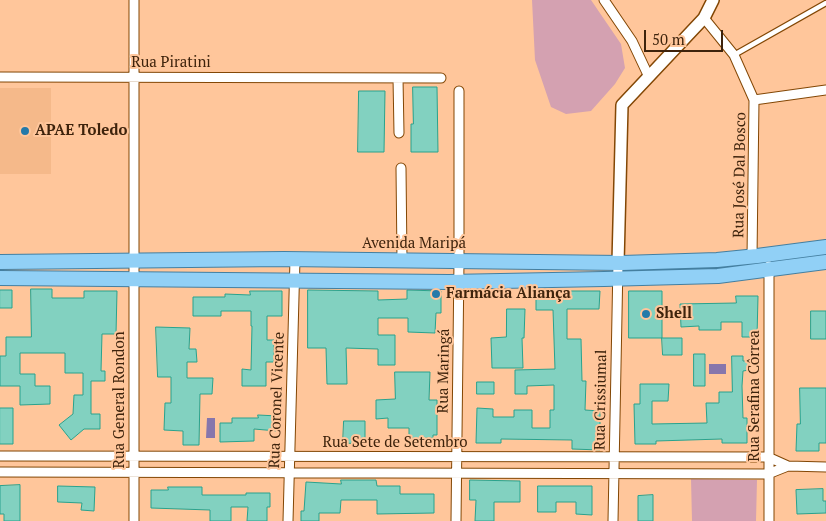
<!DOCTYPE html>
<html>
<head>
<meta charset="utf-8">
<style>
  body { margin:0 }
  #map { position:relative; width:826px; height:521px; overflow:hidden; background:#ffc69b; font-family:"PT Serif",serif }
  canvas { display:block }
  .scale { position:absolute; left:644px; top:30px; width:79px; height:22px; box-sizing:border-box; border:2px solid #3e230c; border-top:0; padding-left:6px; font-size:15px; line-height:18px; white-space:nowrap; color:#3e230c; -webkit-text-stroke:4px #ffc69b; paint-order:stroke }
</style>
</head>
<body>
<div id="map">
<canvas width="826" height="521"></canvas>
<div class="scale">50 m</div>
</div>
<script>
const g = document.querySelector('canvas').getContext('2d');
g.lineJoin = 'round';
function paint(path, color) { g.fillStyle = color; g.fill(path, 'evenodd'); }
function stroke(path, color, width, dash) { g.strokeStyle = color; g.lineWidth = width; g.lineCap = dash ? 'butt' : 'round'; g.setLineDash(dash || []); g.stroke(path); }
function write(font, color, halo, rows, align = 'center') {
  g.font = font + ' "PT Serif",serif'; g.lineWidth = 4; g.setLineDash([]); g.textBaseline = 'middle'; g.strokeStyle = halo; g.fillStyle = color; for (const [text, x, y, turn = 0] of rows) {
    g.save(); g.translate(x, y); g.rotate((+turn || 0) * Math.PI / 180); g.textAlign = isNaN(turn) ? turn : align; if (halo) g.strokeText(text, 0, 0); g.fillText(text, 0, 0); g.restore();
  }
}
paint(new Path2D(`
  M0,88H51V174H0Z`), '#f5b98a');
paint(new Path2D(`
  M532,0H591L621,44L625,68L615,84L591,111L566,114L551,107L535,60Z
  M691,479L757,480L756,521H692Z`), '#d4a1b1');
paint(new Path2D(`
  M709,364H726V374H709Z
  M207,418H215V438H206Z`), '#8776ac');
const building = new Path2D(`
  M413,87H437L438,152H411V124H413Z
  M359,91H385L384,152H358Z
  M31,289H52V298H84V291H117L116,334H102L101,371H105V381H91V414H100V429H84L71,440L59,425L73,414L74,395H83V373H65V353H20V374H35V386H50V404L20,405V386H0V356H6V337H31Z
  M0,290H12V308H0Z
  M308,290L378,291V300L407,299V290L441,291V313H436L435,333L408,332V318H378V335H395V365H378V349L346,348L347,384H327L326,348H308Z
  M250,291H282V316H267V340H274V362H266V386H242V369L251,370L252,326H251V311H221V316H193V297H225V294L250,295Z
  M568,291H600L599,309H567V339H581L582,381H586L585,410L600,411V450L572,449V440L501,439V443H476L477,408L493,409V417H514V410H532V428H550V410H554V385L527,386V394H515V370L555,369L553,310H536V292H549V296H568Z
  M629,291H662V338H629Z
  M736,296H758L757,337H742V322H721V330H699V326L681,327L680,304L736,303Z
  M507,309H525L524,338H522L523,368H492L491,338L506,337Z
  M811,311H826V339H811Z
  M156,327L190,328L189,349H196L197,362H187V378H213L212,394H200L199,445H183V431L164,430L165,403H171V377H158Z
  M662,338H682V355H663Z
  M694,354H705V386H694Z
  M732,356H743V361H749V370L743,371L742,386L743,418H747V443H722V439L656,441V444H635L634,404H640V384H669L668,401H652V424L707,423L706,403H719V392H732Z
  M395,372H430L429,400H437V435H433V438H425V441H409V428H388V418L376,419V400L395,399Z
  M477,382H494V394H477Z
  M800,388H826V443H819V451H796L797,424H800Z
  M0,408H13V444H0Z
  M258,415L278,416L277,431L254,429V441L220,442V423H232V418H258Z
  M344,421H365V444L343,443Z
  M341,480H376L377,486H400V494H434V513L377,514V500H341L340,513H319V521H301V511H304L306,482L341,484Z
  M470,480L520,481V502H494V521H475L476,500H470Z
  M20,485V521H4V514H0V486Z
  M58,486L95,487L94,511L81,510L82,503L58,502Z
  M538,486H592V515L576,514V502H556V512H538Z
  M168,487H202V495H246V493H270V507H267V521H247L248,507H231V521H210V510L151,508V490H168Z
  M823,489V501H826V513L797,514L796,490Z
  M653,495V521H638V496Z`);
paint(building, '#82d1c0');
stroke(building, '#29a28d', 1);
const service = new Path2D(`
  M734,55L826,3`);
const minor = new Path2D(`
  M604,0L632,41L649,77
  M704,18L734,55L754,100L752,257
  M0,77L441,78
  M398,78L399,133
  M754,100L826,90
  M401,168L402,260
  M0,456L768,457L788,466L826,467
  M0,472L768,474L788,466
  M134,521V0
  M288,521L295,259
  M456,521L459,261V91
  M613,521L618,263
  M769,521V266`);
const tertiary = new Path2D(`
  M618,263L622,105L704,18L713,0`);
const primary = new Path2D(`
  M0,262L284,259L622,263L717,260L757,256L826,247
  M0,278L449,282L604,279L718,276L826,262`);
stroke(service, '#834705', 7);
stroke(minor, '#834705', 11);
stroke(tertiary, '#834705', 14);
stroke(primary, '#447fa0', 16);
stroke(service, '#fff', 4.5);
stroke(minor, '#fff', 9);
stroke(tertiary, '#fff', 11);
stroke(primary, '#91d0f6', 14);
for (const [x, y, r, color] of [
  [25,131,5,"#2479a9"],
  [436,294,5,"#2479a9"],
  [646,314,5,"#2479a9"]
]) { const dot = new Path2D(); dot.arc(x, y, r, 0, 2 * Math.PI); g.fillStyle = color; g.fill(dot); stroke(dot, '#ffc69b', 2); }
write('15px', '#3e230c', '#ffc69b', [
  ["Rua Piratini",171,63],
  ["Rua José Dal Bosco",740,175,-89],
  ["Avenida Maripá",414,244],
  ["Rua Maringá",444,371,-89],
  ["Rua Serafina Côrrea",755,396,-90],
  ["Rua General Rondon",120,400,-90],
  ["Rua Coronel Vicente",277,400,-88],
  ["Rua Crissiumal",601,400,-89],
  ["Rua Sete de Setembro",395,443]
]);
write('bold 15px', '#3e230c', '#ffc69b', [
  ["APAE Toledo",35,131],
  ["Farmácia Aliança",446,294],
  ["Shell",656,314]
], 'left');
</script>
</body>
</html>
